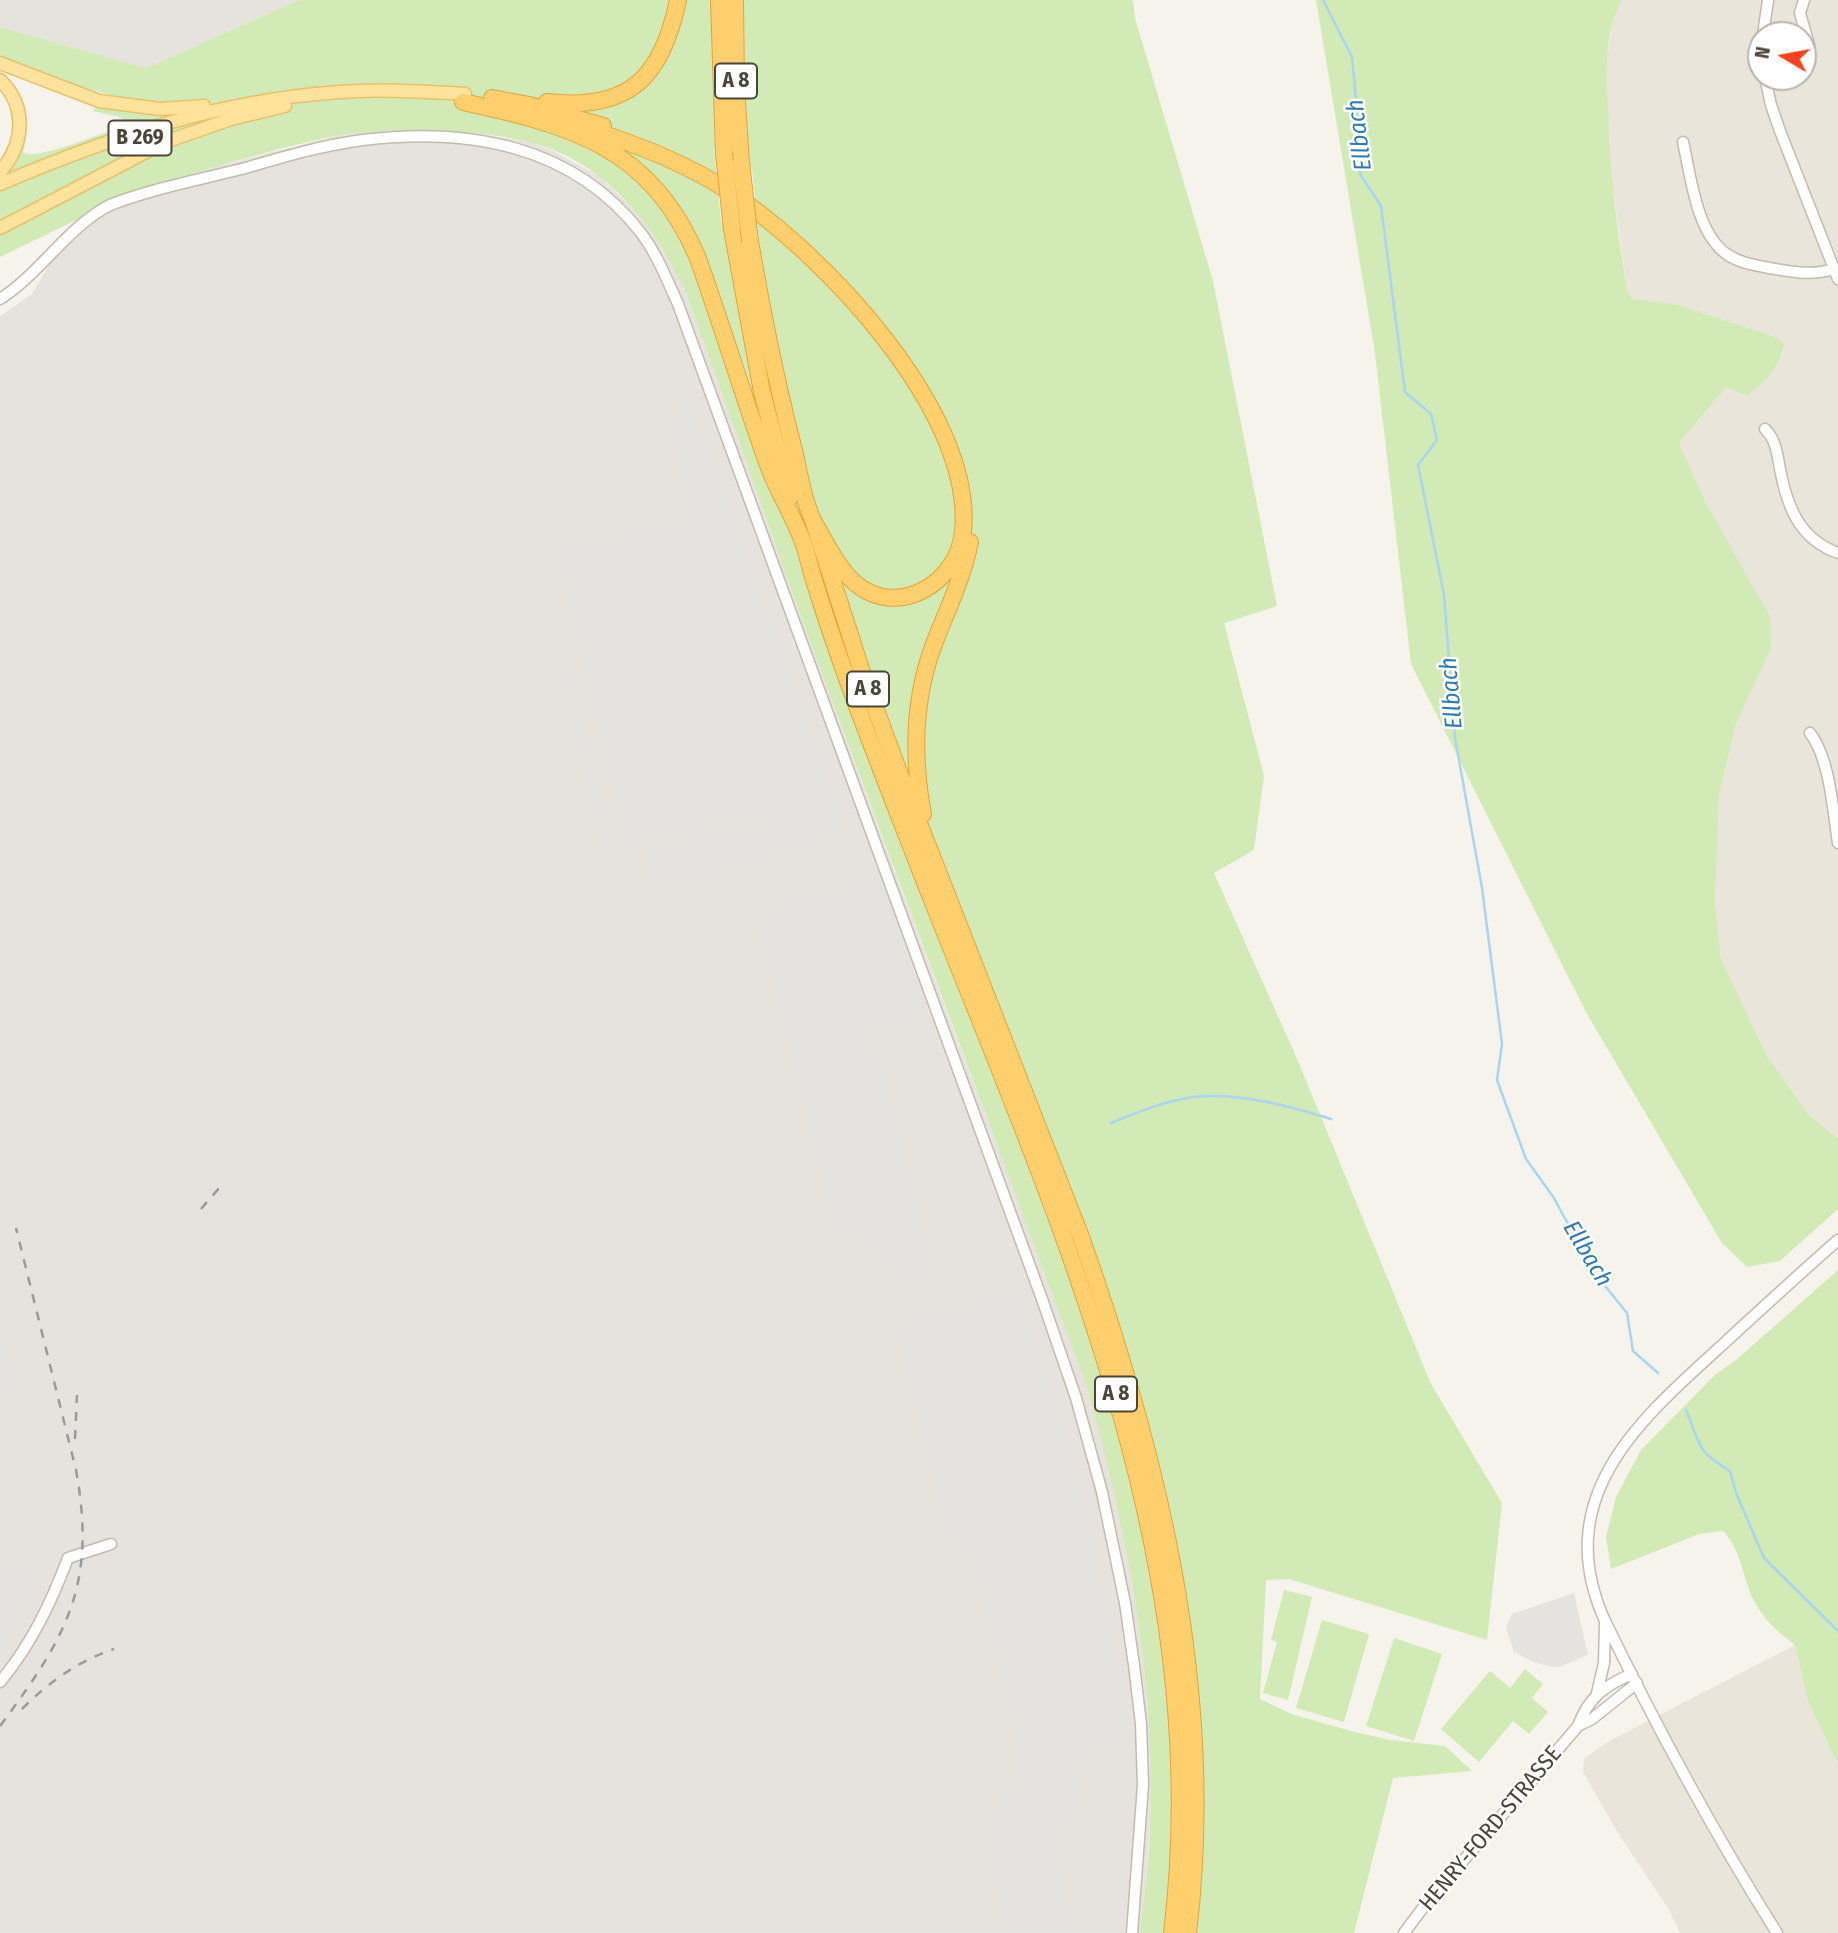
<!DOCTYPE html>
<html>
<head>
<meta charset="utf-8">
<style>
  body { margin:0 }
  #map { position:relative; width:1838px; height:1933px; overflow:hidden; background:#f6f3ec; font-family:"Fira Sans Condensed",sans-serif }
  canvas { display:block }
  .north { position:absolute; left:1747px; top:21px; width:70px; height:70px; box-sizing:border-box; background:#fff; border:2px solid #b7b4b0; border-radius:50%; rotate:280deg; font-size:19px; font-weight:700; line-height:28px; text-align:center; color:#4b4439 }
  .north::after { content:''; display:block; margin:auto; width:24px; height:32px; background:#fc3f1d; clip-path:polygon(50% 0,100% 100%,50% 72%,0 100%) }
</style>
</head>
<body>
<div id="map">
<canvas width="1838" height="1933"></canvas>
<div class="north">N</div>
</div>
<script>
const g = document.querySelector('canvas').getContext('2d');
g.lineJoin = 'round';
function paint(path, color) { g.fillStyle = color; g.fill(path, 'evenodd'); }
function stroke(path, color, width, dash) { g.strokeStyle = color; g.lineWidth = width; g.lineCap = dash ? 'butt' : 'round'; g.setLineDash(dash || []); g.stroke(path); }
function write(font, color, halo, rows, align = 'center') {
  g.font = font + ' "Fira Sans Condensed",sans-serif'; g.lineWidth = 5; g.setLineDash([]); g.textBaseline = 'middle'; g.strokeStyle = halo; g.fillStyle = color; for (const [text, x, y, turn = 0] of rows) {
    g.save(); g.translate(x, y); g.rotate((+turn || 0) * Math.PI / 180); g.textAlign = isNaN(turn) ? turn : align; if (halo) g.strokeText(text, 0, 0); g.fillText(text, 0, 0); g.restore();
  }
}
paint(new Path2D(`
  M1622,0H1838V1139L1808,1114L1767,1056L1721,959L1715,903L1719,795L1736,724L1771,649L1679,443L1726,387L1747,396L1778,362L1783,354L1784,345L1675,304L1633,299L1628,293L1609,161L1607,60L1613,16ZM1761,35H1803V77H1761Z
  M1795,1645L1808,1702L1838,1765V1933H1680L1669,1910L1618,1833L1583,1772L1584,1758L1613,1739Z`), '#eae5da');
paint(new Path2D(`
  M0,0H299L146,68L0,27Z
  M415,130L458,132L528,141L551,150L599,176L641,216L675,268L688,298L804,625L960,1047L1049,1281L1086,1384L1110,1470L1130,1561L1142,1644L1151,1732V1803L1145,1902L1140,1933H0V316L32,294L70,230L114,199L134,190L222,165L336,136L371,131Z`), '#e6e2dd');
paint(new Path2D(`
  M299,0H1133L1135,18L1213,281L1277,606L1224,623L1264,776L1254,850L1214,873L1298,1061L1431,1384L1502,1503L1487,1640L1289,1579L1266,1580L1260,1699L1294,1715L1355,1732L1391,1740L1445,1746L1472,1771L1393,1778L1354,1933H1140C1169,1744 1137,1565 1086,1384L804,625L688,298C658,227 604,159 525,141C498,135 469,132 441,131C405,130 370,130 335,136C267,150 201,172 134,190C115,198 92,217 74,221L0,257V160L10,141L12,126L10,112L25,107C28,123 27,138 23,153C44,159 99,133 123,127L127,123L120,117L92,111L111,95L79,87L0,58V27L146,68ZM714,149L752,168L760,248L721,221Z
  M1316,0H1622C1604,31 1607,70 1608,105C1609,169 1617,230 1628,293L1633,299L1675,304L1769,335L1780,340L1784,345C1782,364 1762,385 1747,396L1726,387L1679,443L1706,503L1770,617L1771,649L1736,724L1719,795L1715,903L1721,959L1767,1056L1808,1114L1838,1139V1209L1780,1261L1747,1267L1722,1243L1587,1014L1411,664L1375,353Z
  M1838,1270V1765L1808,1702L1795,1645C1778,1632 1765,1621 1754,1601C1743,1579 1741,1549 1723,1531L1699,1534L1611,1569L1606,1537L1616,1497L1641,1450L1716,1374L1736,1360Z
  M1284,1590L1312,1597L1288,1700L1263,1693L1277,1642L1271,1640Z
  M1322,1620L1369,1634L1344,1722L1296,1708Z
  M1394,1638L1442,1654L1414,1741L1366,1726Z
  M1525,1669L1543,1684L1532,1698L1548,1712L1529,1734L1513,1721L1479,1762L1441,1729L1490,1671L1510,1688Z`), '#d2eab5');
paint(new Path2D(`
  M686,393L838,807L837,827L839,837L766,856L755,812L629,844L555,551L691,517L669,426Z
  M567,668L612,848L606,854L561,673Z
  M753,821L763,862L654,889L644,848Z
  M877,880L926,1014L844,1037L880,1059L933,1271L908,1277L834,1230L762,937L764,924L774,906Z
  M1004,1294L1014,1295L1020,1301L1054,1402L1088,1520L1113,1651L1123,1730L1121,1747L1062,1762L1064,1770L1075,1767L1083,1796L1055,1829L1052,1840L1073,1933H1007L989,1860L988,1834L996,1804L1019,1772L1020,1758L967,1546L951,1550L894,1322Z
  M0,1321L16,1387L0,1391Z
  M39,1565L29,1595L16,1600L13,1620L0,1659V1575Z
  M1574,1593L1588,1655L1559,1667H1552L1533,1662L1514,1652L1506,1628L1512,1614Z`), '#e5e3e0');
stroke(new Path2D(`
  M1323,0L1352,57L1359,132L1360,174L1381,206L1405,392L1431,414L1437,440L1418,465L1444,595L1455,738L1482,888L1502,1044L1497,1080L1526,1159L1554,1198L1593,1271L1627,1313L1633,1351L1658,1373
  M1111,1123C1138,1112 1165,1101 1193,1097C1236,1092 1291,1106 1331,1119
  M1686,1410C1701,1445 1695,1450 1730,1471L1736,1493L1764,1558L1838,1631`), '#a9d4f2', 2.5);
const minor = new Path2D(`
  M1804,0L1800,13L1809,45
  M1763,35L1768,0
  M1765,77L1771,105L1780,131L1838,279
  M1683,142C1691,176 1696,234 1728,255C1740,263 1755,265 1769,268C1792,272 1811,276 1834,269
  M0,299C41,273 67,227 110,205C154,188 203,179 249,167C286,156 324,145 363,140C468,127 573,145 641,233C657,254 667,280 678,304L1042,1299L1076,1398L1102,1492L1125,1603L1134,1665L1141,1724L1143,1785L1132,1933
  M1765,429C1776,440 1777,453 1780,469C1787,506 1799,539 1838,553
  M1810,733C1830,759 1833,811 1838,843
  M0,1682C31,1645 51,1603 68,1558L111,1544
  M1597,1693L1604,1663L1605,1624
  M1578,1726L1592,1719L1637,1683
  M1404,1933L1422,1909L1578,1726C1588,1698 1605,1685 1632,1674
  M1777,1933C1714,1833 1657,1728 1605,1621C1550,1499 1636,1423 1720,1347C1759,1311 1798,1275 1838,1240`);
const major = new Path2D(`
  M0,63L99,101L160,109L204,106
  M0,80C28,107 24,145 0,172
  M0,184C115,135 232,96 358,91C394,89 430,92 465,94
  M0,228L165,142L231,119L285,106`);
const highway = new Path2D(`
  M719,0L724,154
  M735,0L736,88L741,162
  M492,98L529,105L603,126
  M463,102C572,126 649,146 697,256C722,325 743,396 768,465C778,493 795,518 804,545C808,557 810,568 814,580C843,675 881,769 917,862C1051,1205 1218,1553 1172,1933
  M547,102C629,111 662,78 678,0
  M588,129C636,144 686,163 728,191C821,251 975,412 963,531C959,582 898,620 855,583C838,568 826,543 815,524C804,504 799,472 794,450C776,381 762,311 750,241
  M732,229L762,392L790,497
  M813,520L861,669L899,772L1081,1237C1160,1460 1217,1695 1188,1933
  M923,814C912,756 913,700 934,644C947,610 963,578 970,542`);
stroke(minor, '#c2bbae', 13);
stroke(major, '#e6c16a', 15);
stroke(highway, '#e0a43c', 18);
stroke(minor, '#fff', 10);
stroke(major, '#ffe39c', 12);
stroke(highway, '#ffcf6e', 16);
stroke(new Path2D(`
  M201,1209L220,1187
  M75,1439L77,1395
  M22,1709C49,1682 78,1661 114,1649
  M0,1726C67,1636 97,1585 76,1470L16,1228`), '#9a9a9a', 2.5, [9, 9]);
const highwayBridge = new Path2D(`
  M724,154L732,229
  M741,162L750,241`);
stroke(highwayBridge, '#e0a43c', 18, []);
stroke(highwayBridge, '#ffcf6e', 16);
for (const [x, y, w] of [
  [736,81,42],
  [140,138,63],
  [868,689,42],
  [1116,1394,42]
]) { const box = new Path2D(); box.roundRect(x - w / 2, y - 17.5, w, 35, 5); g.fillStyle = '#fff'; g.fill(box); stroke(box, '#4b4439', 2); }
write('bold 21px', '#4b4439', null, [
  ["A 8",736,81],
  ["B 269",140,138],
  ["A 8",868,689],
  ["A 8",1116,1394]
]);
write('23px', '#4b4439', '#fff', [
  ["HENRY-FORD-STRASSE",1491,1829,-50]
]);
write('italic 24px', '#2e7ab2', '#fff', [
  ["Ellbach",1360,135,-97],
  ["Ellbach",1452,693,-95],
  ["Ellbach",1587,1254,59]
]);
</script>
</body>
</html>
